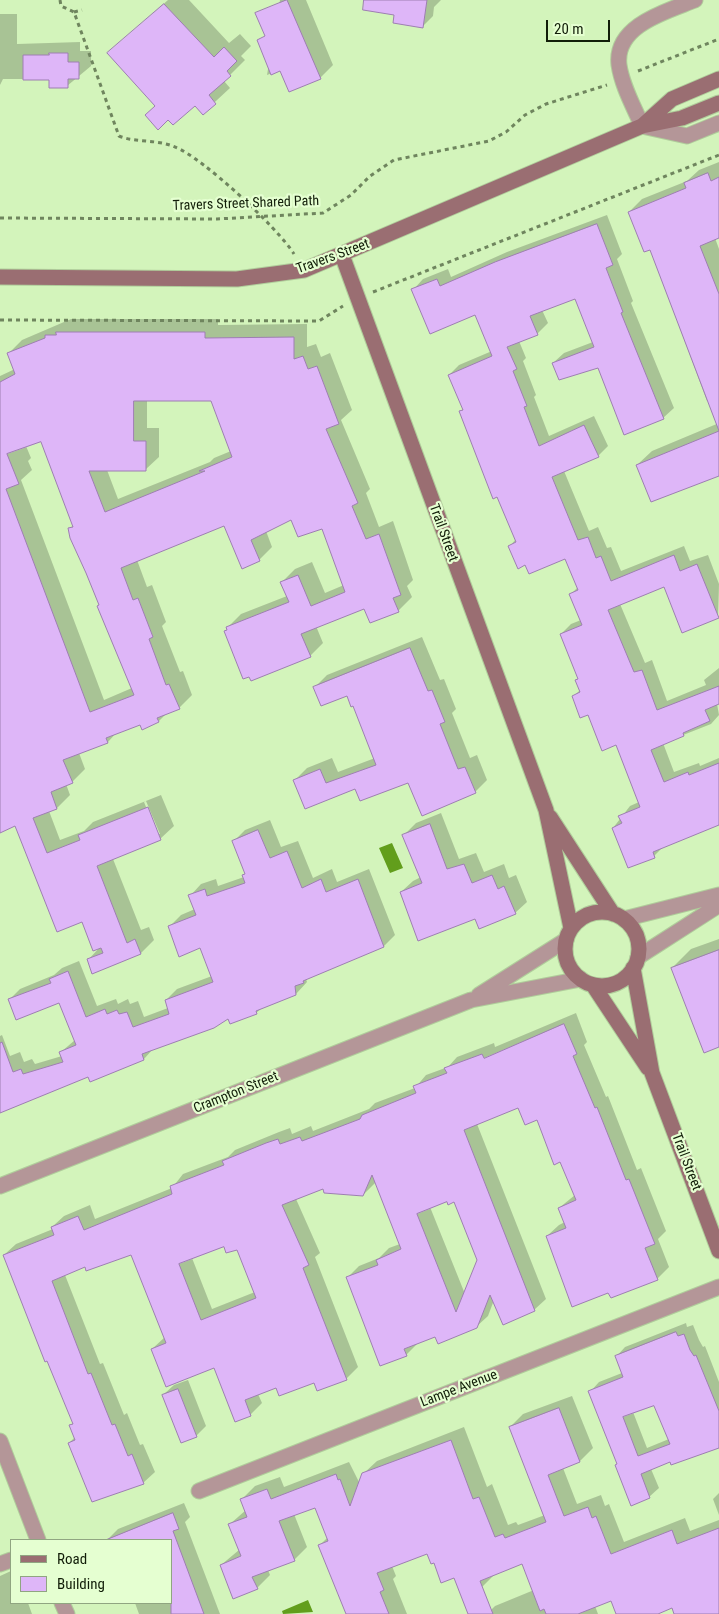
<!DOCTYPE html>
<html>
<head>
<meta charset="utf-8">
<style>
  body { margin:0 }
  #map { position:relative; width:719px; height:1614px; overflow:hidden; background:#d3f4bb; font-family:"Roboto Condensed",sans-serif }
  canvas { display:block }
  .legend { position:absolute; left:10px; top:1539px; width:162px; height:65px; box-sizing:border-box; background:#e5ffd1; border:1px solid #90a581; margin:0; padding:6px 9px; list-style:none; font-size:15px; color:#111d08 }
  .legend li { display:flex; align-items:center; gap:10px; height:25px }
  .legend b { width:25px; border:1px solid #90a581 }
  .scale { position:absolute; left:546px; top:20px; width:64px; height:22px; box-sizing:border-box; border:2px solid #111d08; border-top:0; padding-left:6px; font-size:15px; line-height:18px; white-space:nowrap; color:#111d08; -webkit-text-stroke:4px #e5ffd1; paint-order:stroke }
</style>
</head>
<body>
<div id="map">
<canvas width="719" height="1614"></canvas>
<ul class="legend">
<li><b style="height:6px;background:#9a6e72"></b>Road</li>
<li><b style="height:14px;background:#deb6f8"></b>Building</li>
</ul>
<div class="scale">20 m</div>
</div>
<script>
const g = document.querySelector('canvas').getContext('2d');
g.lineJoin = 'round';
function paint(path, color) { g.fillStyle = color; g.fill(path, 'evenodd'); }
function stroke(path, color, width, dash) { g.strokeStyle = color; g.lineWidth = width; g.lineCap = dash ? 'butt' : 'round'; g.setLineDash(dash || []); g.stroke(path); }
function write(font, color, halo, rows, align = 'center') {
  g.font = font + ' "Roboto Condensed",sans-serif'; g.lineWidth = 4.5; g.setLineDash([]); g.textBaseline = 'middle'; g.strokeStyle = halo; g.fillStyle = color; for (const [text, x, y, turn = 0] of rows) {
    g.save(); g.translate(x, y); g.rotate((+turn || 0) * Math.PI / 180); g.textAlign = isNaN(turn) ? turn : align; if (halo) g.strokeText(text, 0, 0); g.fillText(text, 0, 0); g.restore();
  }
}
paint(new Path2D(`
  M392,843L403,868L390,873L379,848Z
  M308,1600L313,1612L283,1614L282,1611Z`), '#629e1c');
paint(new Path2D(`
  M168,0H189L229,43L240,34L251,46L241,56L245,60L224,81L230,88L203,113L195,104L157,105L109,53Z
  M280,0H306L333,65L320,78L280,70L267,75Z
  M393,0H441L434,7L433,16L423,26Z
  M0,14H17V44L80,42V51H91V66L67,86L50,79H3L0,85Z
  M719,162V237L715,238L719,249V396L707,401L650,248L629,212L642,199L687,181L699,170Z
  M607,215L622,254L617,259L633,301L631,303L674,408L663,418L598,367L553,363L564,353L593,342L575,297L542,310L548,323L537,334L519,341L526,358L523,361L536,395L534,397L549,436L594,416L608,446L598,456L564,471L589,531L598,527L607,548L611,547L621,571L684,546L690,561L708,555L719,584L718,617L664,586L620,604L645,663L652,660L667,701L706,685L704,680L719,668V703L717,704L719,715L711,724L663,743L674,772L699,763L700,766L719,758V819L664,846L654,856L613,828L630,806L639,802L616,744L573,697L580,690L579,678L561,634L571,624L581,620L571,594L578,587L566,558L526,564L510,546L516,539L460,412L464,408L449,375L459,365L492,351L476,314L413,290L423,279L448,269L451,277L507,252Z
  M71,319H218V325L307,324V347L316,344L321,357L330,353L352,410L341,420L370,489L366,493L379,527L393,521L413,580L407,586L412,597L398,611L365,607L316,626L323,643L310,656L228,627L241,614L287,596L282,582L295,569L312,562L325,593L344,585L322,528L292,519L266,531L272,547L259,560L225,524L137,560L147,587L152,585L166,622L162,626L180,672L183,671L192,695L179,708L167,713L159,721L141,723L117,732L108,742L79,753L85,769L72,782L66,784L70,795L57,808L49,811L60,840L84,831L93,822L161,795L174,826L160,839L113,859L141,930L149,927L154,940L141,953L88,960L101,946L16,825L0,832V376L15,369L9,353L22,340ZM147,400H212L231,451L214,458L210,462L118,499L107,470H145L159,457V428H147ZM42,440L73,525L70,529L132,688L104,700L21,480L32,470L28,461L31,458L26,446ZM146,801L160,834H157L144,802Z
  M719,423V475L637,465L652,451Z
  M422,637L440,680L444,679L456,709L452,713L470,758L477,755L487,780L475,792L409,781L356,787L295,780L307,768L332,758L338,772L375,758L354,704L347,694L315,687L327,675Z
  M441,813L459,859L476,853L484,872L504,864L509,878L516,875L527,902L515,913L476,917L401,892L413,881L421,877L404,835L416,823Z
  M270,820L281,847L298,841L313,878L332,869L337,882L369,869L395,935L384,946L306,979L307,982L296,994L262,1008L256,1013L229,1017L153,1049L144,1059L90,1080L88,1075L0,1111V1036L2,1035L10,1056L20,1052L24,1062L32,1059L35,1064L62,1056L61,1052L75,1040L60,1002L9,1000L20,989L54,975L62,968L79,961L97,1006L116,999L118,1004L128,999L130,1004L138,1001L144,1017L168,1008L166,1000L177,989L212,976L201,947L170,926L181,915L195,909L190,896L201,884L216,879L218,886L244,877L246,872L234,841L245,830Z
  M719,939V1046L672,968L691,949Z
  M576,1013L587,1042L584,1045L606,1097L608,1096L637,1170L641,1168L666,1231L658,1239L669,1267L657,1279L609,1291L547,1236L559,1225L565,1222L559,1208L575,1195L561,1160L537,1118L518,1106L477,1124L546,1299L534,1310L494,1300L488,1316L476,1327L435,1335L418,1343L406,1355L347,1278L359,1266L379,1258L389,1248L400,1244L376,1182L363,1195L324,1188L296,1199L320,1253L315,1257L358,1367L347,1378L317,1390L314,1382L277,1387L258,1394L262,1403L250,1415L214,1366L152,1349L165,1337L132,1254L85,1265L65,1275L100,1364L103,1363L124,1415L127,1413L140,1445L143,1444L155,1472L143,1483L69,1443L75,1437L71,1425L74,1422L4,1255L16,1244L53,1229L52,1227L64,1216L90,1205L95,1219L172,1188L183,1174L228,1157L235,1150L279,1132L290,1128L292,1134L311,1126L313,1131L369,1109L375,1103L415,1088L426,1075L448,1067L457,1057L494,1043L495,1047ZM447,1201H454L478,1260L465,1294L430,1207ZM225,1245L237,1248L255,1292L212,1309L192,1258Z
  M686,1323L687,1327L693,1325L699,1340L703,1347L705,1346L719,1382V1444L651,1469L659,1488L649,1497L618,1463L590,1392L599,1382L622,1373L616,1357L625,1347ZM654,1404L669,1439L647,1448L633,1412Z
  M188,1380L206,1426L196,1436L163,1395L174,1385Z
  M572,1396L593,1448L580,1461L563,1468L577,1504L601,1495L605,1506L609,1504L624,1542L685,1518L690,1531L719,1520V1614H676L672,1607L654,1614H618L612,1599L595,1606L598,1614H487L495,1606L534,1590L523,1562L495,1574L482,1587L455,1577L435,1562L428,1552L392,1566L396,1576L393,1579L407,1614H347L320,1545L328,1537L316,1506L294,1514L307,1547L294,1560L268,1570L270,1575L257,1588L221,1565L239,1550L230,1524L246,1510L242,1499L255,1486L280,1477L284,1487L349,1462L360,1484L363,1474L377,1461L464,1427L487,1487L492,1484L508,1525L516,1522L518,1525L545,1515L510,1427L523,1414Z
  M719,1493V1515L713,1499Z
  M184,1503L190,1517L185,1522L220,1614H139L135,1603H171V1540H107L118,1529Z
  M11,1571V1603H28L32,1614H0V1576Z`), '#0003');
const building = new Path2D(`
  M287,0L321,79L289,92L280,71L271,75L257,40L265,36L255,13Z
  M364,0H427L423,28L393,23L394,15L363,10Z
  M164,4L214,57L224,47L237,61L227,71L231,76L209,95L216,104L203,115L195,106L173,125L168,120L158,130L145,115L155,106L107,53Z
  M49,53H68V62H79V79H68V88H49V80H23V55H49Z
  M708,173L711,181L719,177V238L700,246L719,294V476L651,502L636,465L719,431L650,250L644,252L628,212L686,188L684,183Z
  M597,224L613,265L606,268L623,312L621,313L664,419L624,435L598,368L559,380L552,363L594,347L575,299L530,316L538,335L507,347L517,369L513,371L527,406L524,407L539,446L584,425L590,438L599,457L552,477L578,540L588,537L596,558L601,556L611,581L674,555L680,571L697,564L719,618L682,633L664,587L608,610L634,672L642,670L657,710L719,686V704L705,710L710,721L683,733L684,736L651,750L664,782L688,772L689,775L719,763V825L653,852L655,858L628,868L612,828L622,823L618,816L640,807L616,745L602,751L588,715L580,718L572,696L580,692L575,680L578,679L560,634L582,625L569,594L578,590L565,559L529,574L525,565L518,569L508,546L516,542L497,497L493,499L459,411L463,410L448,375L492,356L475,315L430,334L411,289L437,279L440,286L495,262Z
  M56,332H205V338L294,337V359L303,356L308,369L317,366L339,424L326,429L358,503L352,506L366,539L379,534L401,595L393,598L399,612L370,623L364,609L301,634L311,657L251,681L249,677L243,679L224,631L227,630L226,627L289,602L280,582L298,575L311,606L345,592L322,529L298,537L291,520L251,540L260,561L242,569L224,526L121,568L133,600L138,598L153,637L149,639L166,685L169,684L180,709L157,718L159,722L142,730L140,725L106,738L108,743L63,760L73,783L51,792L57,809L33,818L47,853L80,840L78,835L148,807L161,840L97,866L127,943L135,939L141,954L92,974L87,959L103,953L101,948L93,951L82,922L57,932L15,826L0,833V382L15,374L7,353L45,338V335H56ZM134,401H211L232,457L199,471H205L105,512L89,471H146V441H134ZM41,442L73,527L68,528L70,538L86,573L99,605L97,606L134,695L90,712L6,489L19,484L7,454Z
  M410,648L428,691L432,690L445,722L440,724L458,769L465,767L476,793L422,816L408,783L360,801L355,789L305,809L293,780L320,769L326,783L376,765L353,706L351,707L347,696L321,706L313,687Z
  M430,824L447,869L464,864L472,883L492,875L498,889L504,886L516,914L479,929L475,919L418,941L400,892L422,883L402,835Z
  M258,830L270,858L287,851L302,888L321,879L326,892L358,879L384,947L303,981L304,983L295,986L296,995L256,1011L257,1014L230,1024L228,1019L214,1028L142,1054L144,1060L90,1082L88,1077L0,1113V1043L2,1042L13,1072L21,1069L23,1074L63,1062L59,1052L76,1045L59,1003L16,1020L8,999L51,983L49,979L68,971L86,1017L105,1009L107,1014L117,1010L119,1014L127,1012L133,1027L169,1014L165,1000L213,982L200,948L179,957L168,926L196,915L188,895L205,889L207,896L245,883L242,875L245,874L232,841Z
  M719,950V1047L704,1053L671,968Z
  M564,1024L577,1054L573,1056L595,1108L597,1107L626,1180L629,1179L655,1244L645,1248L658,1280L611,1298L608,1293L572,1307L546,1236L566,1228L558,1208L576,1200L560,1162L554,1165L537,1120L525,1125L518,1108L464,1130L535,1311L503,1325L490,1295L477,1328L438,1344L435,1337L404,1349L407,1356L380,1366L346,1277L378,1265L376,1260L401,1249L372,1175L363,1196L324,1193L323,1189L282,1205L309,1265L303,1268L347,1380L317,1391L314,1383L279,1396L276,1388L245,1400L251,1416L235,1422L214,1368L166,1387L151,1349L166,1343L131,1255L86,1271L85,1267L52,1281L88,1374L91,1373L112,1425L115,1424L128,1456L132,1454L144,1484L92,1502L68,1443L75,1440L69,1425L73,1424L47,1361L45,1362L3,1255L54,1235L51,1227L78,1216L84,1230L172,1194L170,1186L224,1165L222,1161L266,1143L278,1139L280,1144L300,1137L302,1141L360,1119L362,1115L416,1093L413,1086L447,1073L444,1068L482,1054L484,1058ZM447,1202L448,1205L454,1202L477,1260L456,1312L417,1214ZM224,1247L226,1253L237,1250L256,1298L201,1320L179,1264Z
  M676,1332L678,1336L684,1334L690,1350L694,1356L696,1355L719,1411V1448L671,1465L670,1462L641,1474L650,1498L631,1506L615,1465L617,1464L588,1391L623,1377L615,1356ZM654,1406L670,1444L638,1456L623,1417Z
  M178,1389L197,1437L181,1443L162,1395Z
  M559,1408L580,1462L548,1475L564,1516L588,1507L592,1518L596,1516L611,1554L672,1530L677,1544L719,1528V1614H674L672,1608L658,1614H616L611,1601L578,1614H546L544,1609L540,1611L522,1564L480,1581L493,1614H468L454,1578L441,1583L434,1563L431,1564L427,1554L377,1573L384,1590L380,1592L389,1614H346L318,1545L328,1541L315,1508L279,1521L295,1561L252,1577L258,1589L233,1599L220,1565L241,1556L228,1524L247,1517L240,1499L267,1489L271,1499L336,1474L338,1480L340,1479L350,1506L362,1473L451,1440L473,1499L479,1497L495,1537L503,1534L505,1538L546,1522L509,1427Z
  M173,1513L179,1529L173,1531L204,1614H171V1540H106Z`);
paint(building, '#deb6f8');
stroke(building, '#9d7eb1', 1);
const street = new Path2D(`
  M695,0C668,11 614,25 619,65C622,86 634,107 642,126L687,136L719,123
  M624,919L719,895
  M638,957L719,905
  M479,995L566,940
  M0,1186L471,1000L581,979
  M0,1441L38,1540
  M199,1491L719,1287
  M0,1564L11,1560
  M62,1603L67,1614`);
const secondary = new Path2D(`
  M643,125L672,99L719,79
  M342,255L546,810L571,928
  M0,277L237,279L304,270L642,126L682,118L719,103
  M550,817L613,914
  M565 949a37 37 0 1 1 74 0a37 37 0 1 1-74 0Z
  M633,968L652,1073L719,1251
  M593,985L648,1068`);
stroke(street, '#b0cd9b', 17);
stroke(secondary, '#b0cd9b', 17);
stroke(new Path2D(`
  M60,0L61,6L74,12L119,136C136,143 157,139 175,147C202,157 278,228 294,254
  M74,12L82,10
  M638,71L719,39
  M0,218L217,219L323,213L351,195L370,176L394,160L489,141L506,132L525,115L546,104L607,85
  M373,292L719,155
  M0,320L319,321L343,306`), '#6f855e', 3, [4, 4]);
stroke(street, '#b49698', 15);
stroke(secondary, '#9a6e72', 15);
write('14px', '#111d08', '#e5ffd1', [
  ["Travers Street Shared Path",246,204,-2],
  ["Travers Street",333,257,-20],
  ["Trail Street",443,533,70],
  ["Crampton Street",236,1093,-22],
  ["Trail Street",686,1162,69],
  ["Lampe Avenue",459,1389,-21]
]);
</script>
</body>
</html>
